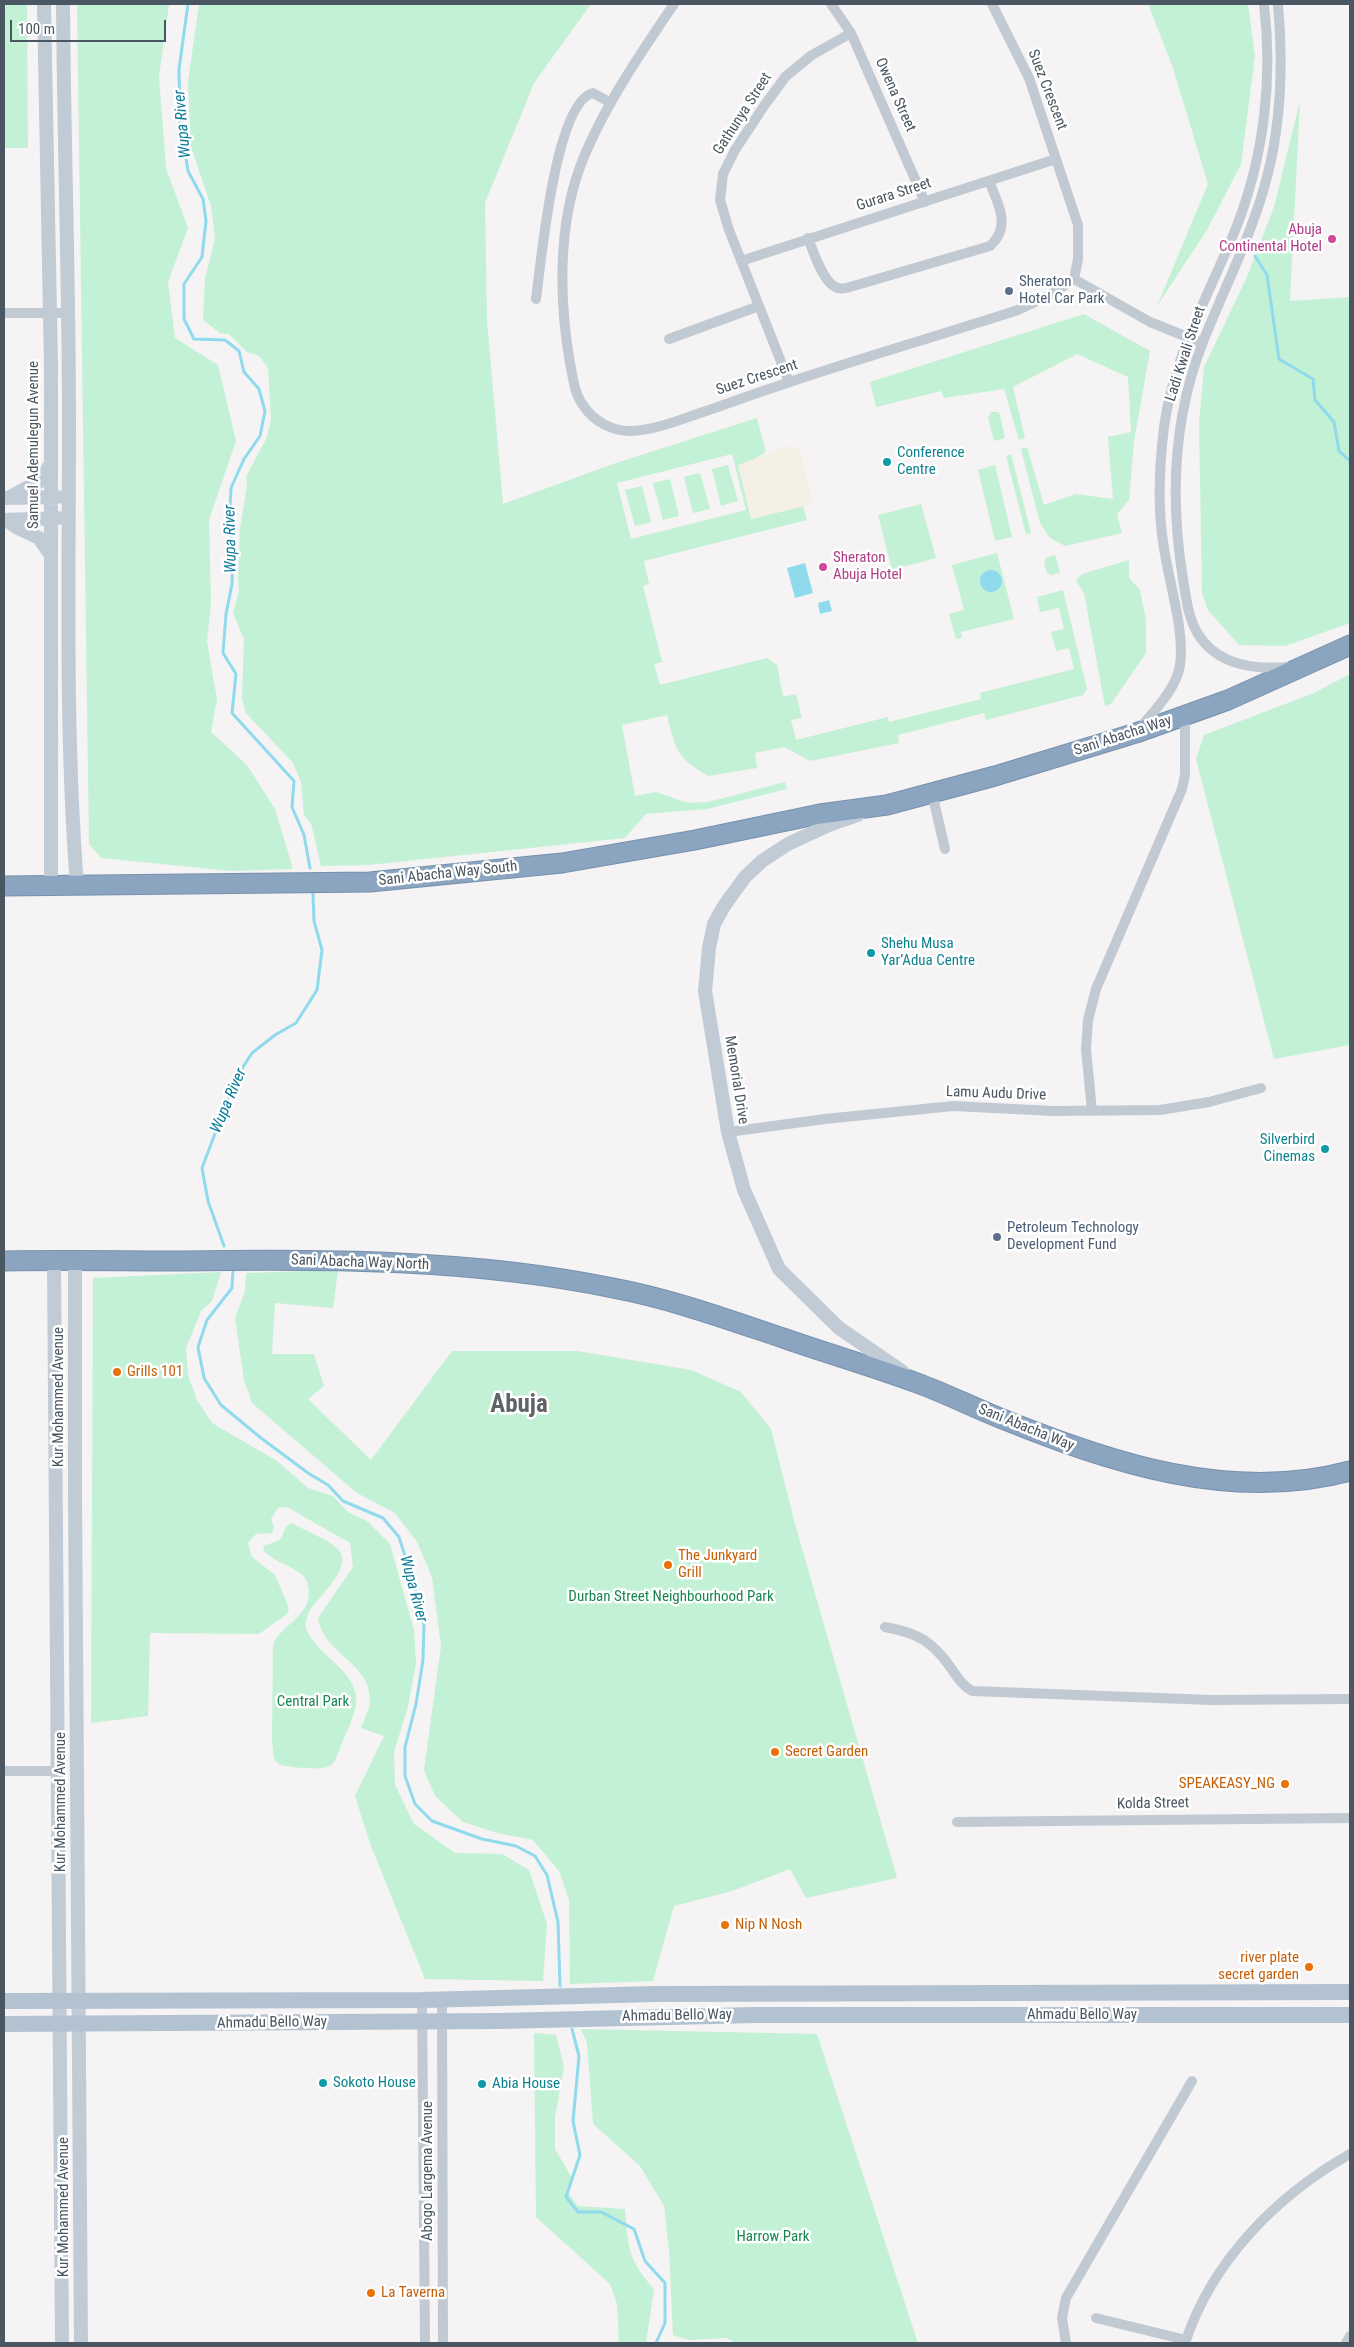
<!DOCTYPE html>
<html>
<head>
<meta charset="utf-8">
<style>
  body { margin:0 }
  #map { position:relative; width:1354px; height:2347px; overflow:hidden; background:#f5f3f3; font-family:"Roboto Condensed",sans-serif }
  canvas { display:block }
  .frame { position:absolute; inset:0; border:5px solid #4a5661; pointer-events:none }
  .scale { position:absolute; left:10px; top:20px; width:156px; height:22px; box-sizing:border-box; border:2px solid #4a5661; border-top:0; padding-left:6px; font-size:15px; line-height:18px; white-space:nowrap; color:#4a5661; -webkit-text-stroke:4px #fff; paint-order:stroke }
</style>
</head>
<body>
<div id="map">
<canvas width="1354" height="2347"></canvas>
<div class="frame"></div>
<div class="scale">100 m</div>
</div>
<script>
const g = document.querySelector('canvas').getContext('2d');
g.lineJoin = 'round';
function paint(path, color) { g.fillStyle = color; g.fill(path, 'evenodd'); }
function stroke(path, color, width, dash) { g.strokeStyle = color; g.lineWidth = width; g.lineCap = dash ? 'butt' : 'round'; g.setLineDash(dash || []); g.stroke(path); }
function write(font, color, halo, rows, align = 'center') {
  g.font = font + ' "Roboto Condensed",sans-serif'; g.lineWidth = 5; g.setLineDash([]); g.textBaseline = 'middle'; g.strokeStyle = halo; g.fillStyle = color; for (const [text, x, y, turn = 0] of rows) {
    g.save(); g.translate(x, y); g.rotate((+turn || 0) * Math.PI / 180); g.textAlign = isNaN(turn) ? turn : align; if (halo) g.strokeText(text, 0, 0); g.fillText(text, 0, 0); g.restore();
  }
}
paint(new Path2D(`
  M4,4H27L28,148H4Z
  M77,4H169L159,77L166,168L188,228L168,282L175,338L218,365L236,441L209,520L211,602L207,642L217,699L211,732L247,765L275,809L293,869L231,871L101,858L89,844Z
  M199,4H591L534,83L485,203L487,320L503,504L616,463L757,418L766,452L751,461V519L803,506L807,520L644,561L649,584L643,586L662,662L654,664L660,685L767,658L777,665L783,697L796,694L802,718L791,720L796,740L888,717L889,722L981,699L980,693L1074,669L1069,648L1056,651L1051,632L1064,629L1059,608L1040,612L1037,597L1063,590L1087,689L1083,695L986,720L984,713L898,735L899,743L810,761L784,747L755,753L757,768L709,776C677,759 675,749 667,715L622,725L635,796L656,792L688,803L708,802L785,782L787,789L707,809L646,814L625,838L368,865L321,866L311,823L304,815L301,782L293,763L246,713L242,699L244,639L233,613L239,591L238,578L240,528L247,486L246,477L267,437L271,420L268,368L259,356L247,352L229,334L220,333L203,320L205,279L215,239L211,206L191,147L188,82ZM732,454L746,510L631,539L617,483Z
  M1148,4H1248L1255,56L1241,164L1207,230L1157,306L1208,184L1173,68Z
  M1300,101L1290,301L1350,297V623L1285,646L1239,645L1208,610L1202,593L1199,424L1204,367L1246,279L1274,207Z
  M1084,314L1150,351L1134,441L1129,500L1117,514L1122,533L1065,546L1050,538L1040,523L1021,449L1027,447L1044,505L1076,494L1113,499L1108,437L1131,432L1128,377L1077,354L1013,387L1025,438L1019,440L1004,389L944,398L941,391L876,407L870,382Z
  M991,412H998L1000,415L1005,438L994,441L988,418Z
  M1011,454L1031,533L1026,534L1006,456Z
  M728,465L738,501L721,506L712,469Z
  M995,465L1012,537L995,541L978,470Z
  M700,473L710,509L693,513L684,477Z
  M670,479L679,516L663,520L653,483Z
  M642,486L651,522L635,526L625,490Z
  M921,504L936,558L892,570L878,515Z
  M997,553L1014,619L961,632L962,638L956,639L949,614L964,610L952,565Z
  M1055,555L1060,573L1051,575L1047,573L1044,563L1046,558Z
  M1129,560V578L1140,590L1146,620V653L1111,704L1105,706L1084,593L1076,581L1082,574Z
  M1350,674V1045L1274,1059L1196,759L1204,735L1314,693Z
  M338,1270L333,1308L275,1303L272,1354H314L324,1386L308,1399L371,1460L452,1351H577L691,1370L741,1392L771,1429L795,1524L897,1878L806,1898L790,1869L732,1891L674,1906L653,1981L570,1984L569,1900L559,1871L533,1840L497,1833L463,1822L435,1796L424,1770L441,1646L432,1577L417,1542L395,1513L357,1493L252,1403L244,1380L235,1318L245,1291L246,1273Z
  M221,1272L212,1301L201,1311L186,1348L188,1375L197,1400L212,1423L277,1461L308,1488L333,1496L348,1512L367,1521L390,1544L414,1630L416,1663L408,1707L394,1752L395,1785L414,1824L455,1853L502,1854L529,1870L547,1924L543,1981L425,1979L371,1846L355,1796L384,1736L361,1728C364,1720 369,1710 370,1702C372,1663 323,1654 318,1618L353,1567L350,1543L287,1507L278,1508L271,1519L274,1527L272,1533L256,1534L248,1543L252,1557L275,1575L289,1608L287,1614L259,1634L150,1633L148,1716L91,1723L93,1278Z
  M291,1523C304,1530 330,1540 339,1550C353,1568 319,1596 310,1610C308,1614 306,1620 305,1625C313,1655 358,1669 356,1702C355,1717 346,1732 341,1746C338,1753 336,1761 330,1766C321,1771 291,1767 280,1765L274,1759L272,1740L273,1644C283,1623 314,1615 308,1586C307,1581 305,1576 300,1573C289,1565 272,1561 263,1550L264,1546L280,1540L286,1527Z
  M581,2029L817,2034L918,2343H736L727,2338L689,2340L673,2335L669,2250L664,2206L640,2166L593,2124L587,2043Z
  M534,2033L556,2035L564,2067L555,2117V2149L572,2178L566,2190L578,2206L625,2209C628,2247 628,2260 654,2289L646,2343H619L617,2304L610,2284L536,2217Z`), '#c3f1d5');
paint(new Path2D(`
  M789,446L800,449L813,504L751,519L738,465C755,459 770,451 789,446Z`), '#f5f0e5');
paint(new Path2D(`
  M805,563L813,593L795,598L787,568Z
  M980 581a11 11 0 1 1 22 0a11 11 0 1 1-22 0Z
  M829,600L832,611L820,614L818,603Z`), '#90daee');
stroke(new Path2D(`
  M188,4L179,69L180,123L188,171L203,199L206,221L202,257L184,284V319L194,339L225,340L239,351L244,372L259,389L265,411L260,436L244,459L231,488L229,525L233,551L232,584L226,614L223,653L236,674L232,713L294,781L292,807L304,835L310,868
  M1255,256L1267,275L1279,359L1313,379L1315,400L1334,422L1339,451L1350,461
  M224,1246L208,1201L202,1168L236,1078L252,1053L275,1035L296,1023L317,990L322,950L314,921L313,894
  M233,1271L232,1288L207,1320L198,1347L204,1378L221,1405L261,1438L308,1473L328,1485L343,1501L383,1518L399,1537L414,1584L424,1625L423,1660L416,1704L405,1747V1776L415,1804L432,1821L482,1839L516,1846L535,1856L547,1875L558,1922L560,1986
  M572,2029L579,2056L573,2121L580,2155L566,2197L578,2212H601L634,2229L645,2261L665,2283V2323L656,2343`), '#90daee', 3);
const highway = new Path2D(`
  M4,886L370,882L562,863L695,840L820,814L887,805L995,776L1136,733L1228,700L1350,645
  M4,1261C64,1260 124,1261 184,1261C327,1259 472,1259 613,1288C672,1299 729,1320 786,1339C829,1354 874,1367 917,1383C945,1393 972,1407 1000,1418C1111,1463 1231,1503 1350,1471`);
stroke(highway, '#7690ad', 21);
stroke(new Path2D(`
  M674,4C640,54 601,111 580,167C558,227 559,300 570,363C573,377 574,393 583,405C593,421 613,432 632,431C654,430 677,421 697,414C724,405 751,395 778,386C857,359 938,336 1018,310L1050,295L1074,279L1078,259V225L1029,78L992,4
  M831,4L851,33L925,202
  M1278,4C1283,60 1282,117 1268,173C1254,231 1225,286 1203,342C1173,418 1170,499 1183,579C1186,597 1188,618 1198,634C1217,665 1255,670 1288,667
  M808,238C813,251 824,285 838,288C842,289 847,288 850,287L990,246C1012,226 998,204 989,181
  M741,261L1056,159
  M1074,279L1150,322L1202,343
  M536,299C541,263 555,102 593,93L611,103
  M4,313H69
  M669,339L759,306
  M789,382L729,230L720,200L723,174L735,150L764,106L786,76L812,55L851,33
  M1140,728C1154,711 1177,688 1180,665C1185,631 1169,583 1164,548C1157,508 1159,468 1164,427C1174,354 1209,295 1236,228C1264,157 1273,79 1264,4
  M932,793L945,849
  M1092,1111L1086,1049L1088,1020L1096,989L1182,789L1185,775V716
  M728,1132L825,1119L953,1106L1054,1111L1160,1110L1209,1102L1261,1088
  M885,1627C918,1633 932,1641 951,1668C958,1678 962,1685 972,1691L1212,1700L1350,1699
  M4,1771H58
  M957,1822L1350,1818
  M442,1999L443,2343
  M422,2000L425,2343
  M1096,2318L1186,2340
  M1066,2343L1062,2318L1066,2298L1192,2081
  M1185,2343C1212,2261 1276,2196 1350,2154
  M1346,2343L1350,2336`), '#c1cad2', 10);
stroke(new Path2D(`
  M44,4L51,368V885
  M63,4C64,144 69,284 69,424C69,577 65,732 77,885
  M12,496L40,481L50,465
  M4,498L58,497
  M4,520L58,518
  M6,520L18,528L39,538L50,554
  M858,815L829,825L788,844L762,861L745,877L724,906L714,924L709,948L705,991L728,1132L744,1190L779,1269L839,1328L903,1372
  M54,1260L62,2343
  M75,1260V1497L81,2343`), '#c1cbd6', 14);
stroke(new Path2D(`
  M4,2001L422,2000L656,1994L1350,1992
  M4,2024L499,2021L755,2015H1350`), '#b3c2d1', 16);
stroke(highway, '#8ba5c1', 19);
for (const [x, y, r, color] of [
  [1332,239,5,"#d1479c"],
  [1009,291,5,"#5c6f8a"],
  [887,462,5,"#0f9aa8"],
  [823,567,5,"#d1479c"],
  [871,953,5,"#0f9aa8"],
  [1325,1149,5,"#0f9aa8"],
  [997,1237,5,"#5c6f8a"],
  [117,1372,5,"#e8710a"],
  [668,1565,5,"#e8710a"],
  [775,1752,5,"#e8710a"],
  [1285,1784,5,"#e8710a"],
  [725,1925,5,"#e8710a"],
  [1309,1967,5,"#e8710a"],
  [323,2083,5,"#0f9aa8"],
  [482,2084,5,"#0f9aa8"],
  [371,2293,5,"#e8710a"]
]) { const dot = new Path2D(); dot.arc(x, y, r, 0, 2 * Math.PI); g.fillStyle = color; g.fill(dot); stroke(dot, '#fff', 2); }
write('15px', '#4a5661', '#fff', [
  ["Suez Crescent",1047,90,69],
  ["Owena Street",895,95,66],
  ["Gathunya Street",743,114,-57],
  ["Gurara Street",894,195,-18],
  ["Ladi Kwali Street",1186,354,-72],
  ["Suez Crescent",757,378,-18],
  ["Samuel Ademulegun Avenue",34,445,-90],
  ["Sani Abacha Way",1123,736,-18],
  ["Sani Abacha Way South",448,874,-6],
  ["Memorial Drive",736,1080,81],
  ["Lamu Audu Drive",996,1094,2],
  ["Sani Abacha Way North",360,1263,2],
  ["Kur Mohammed Avenue",59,1397,-90],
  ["Sani Abacha Way",1026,1428,22],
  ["Kur Mohammed Avenue",61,1802,-90],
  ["Kolda Street",1153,1804,-1],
  ["Ahmadu Bello Way",1082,2015],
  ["Ahmadu Bello Way",677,2016,-1],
  ["Ahmadu Bello Way",272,2023,-1],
  ["Abogo Largema Avenue",428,2171,-90],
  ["Kur Mohammed Avenue",64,2207,-90]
]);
write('15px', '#b23c85', '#fff', [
  ["Abuja",1322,230],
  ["Continental Hotel",1322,247],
  ["Sheraton",833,558,"left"],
  ["Abuja Hotel",833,575,"left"]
], 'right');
write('15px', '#4e5e75', '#fff', [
  ["Sheraton",1019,282],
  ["Hotel Car Park",1019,299],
  ["Petroleum Technology",1007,1228],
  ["Development Fund",1007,1245]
], 'left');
write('15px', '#0d838f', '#fff', [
  ["Conference",897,453],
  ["Centre",897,470],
  ["Shehu Musa",881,944],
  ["Yar’Adua Centre",881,961],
  ["Silverbird",1315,1140,"right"],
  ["Cinemas",1315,1157,"right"],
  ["Sokoto House",333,2083],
  ["Abia House",492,2084]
], 'left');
write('15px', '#c56008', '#fff', [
  ["Grills 101",127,1372],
  ["The Junkyard",678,1556],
  ["Grill",678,1573],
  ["Secret Garden",785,1752],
  ["SPEAKEASY_NG",1275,1784,"right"],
  ["Nip N Nosh",735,1925],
  ["river plate",1299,1958,"right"],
  ["secret garden",1299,1975,"right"],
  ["La Taverna",381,2293]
], 'left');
write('15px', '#17864f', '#fff', [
  ["Durban Street Neighbourhood Park",671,1597],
  ["Central Park",313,1702],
  ["Harrow Park",773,2237]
]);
write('italic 16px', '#0c7c9b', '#fff', [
  ["Wupa River",183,124,-95],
  ["Wupa River",231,539,-91],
  ["Wupa River",229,1101,-67],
  ["Wupa River",413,1589,75]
]);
write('bold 25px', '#5f6368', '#fff', [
  ["Abuja",519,1406]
]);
</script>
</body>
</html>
